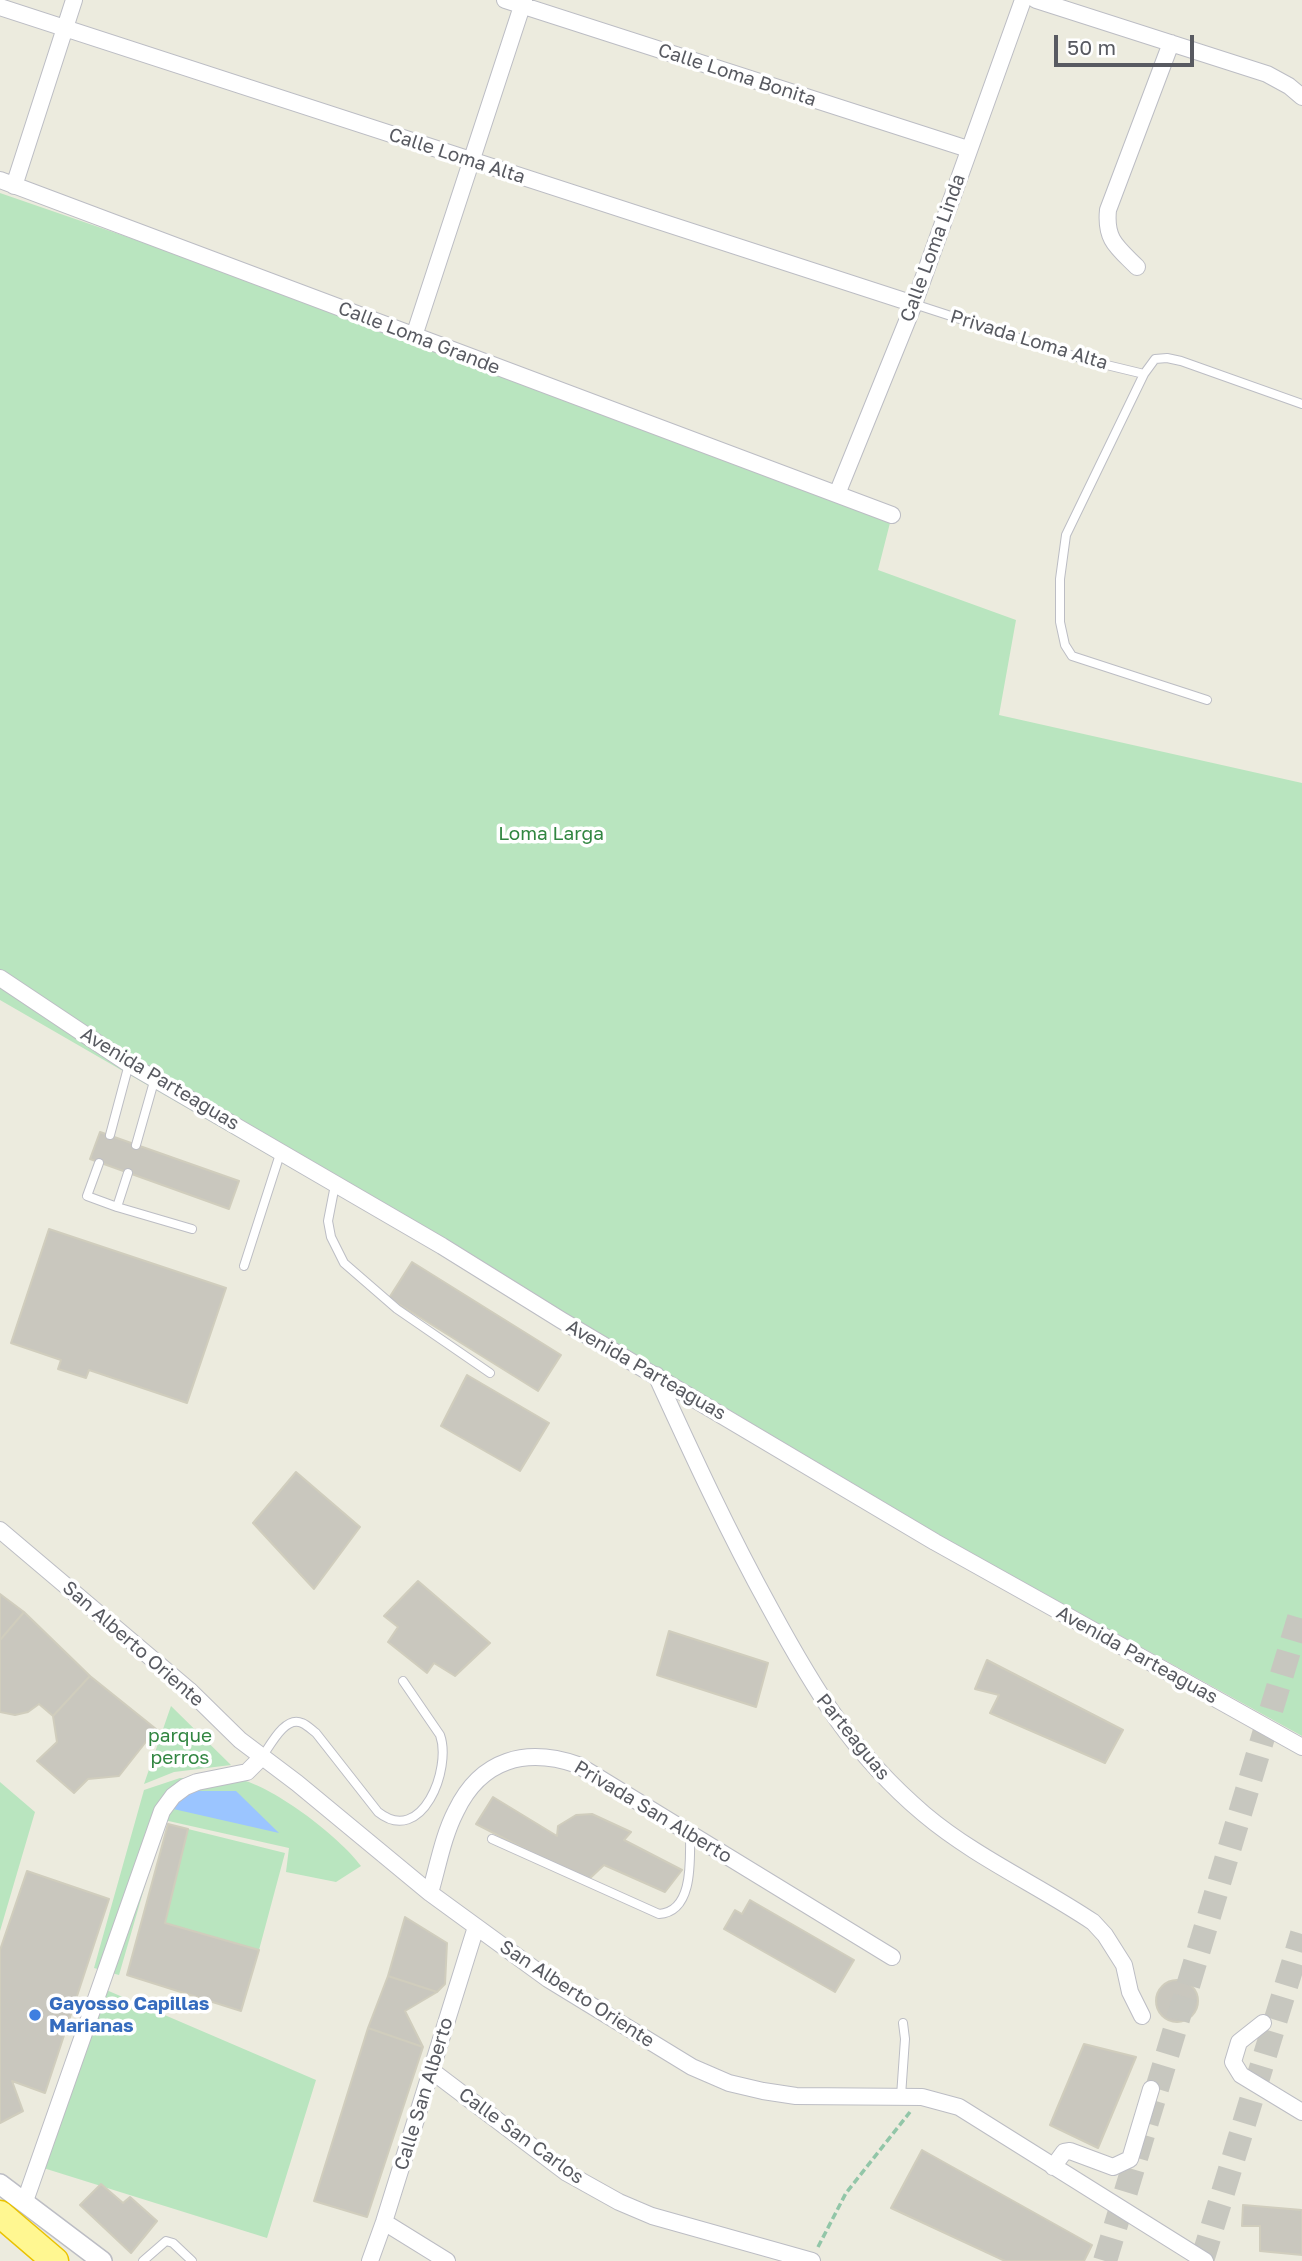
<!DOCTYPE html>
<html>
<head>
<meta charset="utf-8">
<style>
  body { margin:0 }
  #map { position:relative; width:1302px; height:2261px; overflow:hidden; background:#ecebde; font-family:"Golos Text",sans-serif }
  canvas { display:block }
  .scale { position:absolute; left:1054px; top:35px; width:140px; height:32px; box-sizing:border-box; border:4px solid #585a61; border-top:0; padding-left:9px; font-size:21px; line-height:24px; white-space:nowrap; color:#585a61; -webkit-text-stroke:5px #fff; paint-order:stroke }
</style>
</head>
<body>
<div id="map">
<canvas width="1302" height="2261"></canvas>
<div class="scale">50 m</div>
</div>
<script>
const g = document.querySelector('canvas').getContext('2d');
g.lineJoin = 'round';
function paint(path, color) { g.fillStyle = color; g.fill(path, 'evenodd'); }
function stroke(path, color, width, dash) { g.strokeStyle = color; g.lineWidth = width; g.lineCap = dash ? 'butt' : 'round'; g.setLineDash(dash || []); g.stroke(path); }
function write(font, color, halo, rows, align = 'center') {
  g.font = font + ' "Golos Text",sans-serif'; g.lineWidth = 7; g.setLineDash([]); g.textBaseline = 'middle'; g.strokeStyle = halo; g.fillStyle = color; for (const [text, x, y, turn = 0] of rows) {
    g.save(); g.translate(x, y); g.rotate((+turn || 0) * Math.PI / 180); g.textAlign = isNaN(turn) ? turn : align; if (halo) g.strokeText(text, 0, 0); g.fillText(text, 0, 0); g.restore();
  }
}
paint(new Path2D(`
  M0,193L414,336L892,515L878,570L1016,620L999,715L1302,783V1736L658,1380L0,1000Z
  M171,1706L231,1765L174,1772L144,1784Z
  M180,1778C197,1778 217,1775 234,1778C270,1783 340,1837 361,1866L336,1882L286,1872L289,1848L164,1820L119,1975L94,1968L144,1790Z
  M0,1782L35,1812L0,1931Z
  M188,1829L285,1853L259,1950L165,1923Z
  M104,1989L316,2080L267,2238L37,2166Z`), '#b9e5bf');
paint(new Path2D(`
  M183,1791H236L279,1833L169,1808Z`), '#9bc5ff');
const building = new Path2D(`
  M100,1132L239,1181L229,1209L90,1159Z
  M49,1229L226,1288L187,1403L89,1370L86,1378L58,1369L61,1360L11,1343Z
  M412,1262L561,1355L538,1391L389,1298Z
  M467,1375L549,1423L520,1471L441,1426Z
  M296,1472L360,1527L314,1589L253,1523Z
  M418,1581L490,1643L455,1676L434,1663L427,1673L388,1642L398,1627L384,1616Z
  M0,1594L24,1612L0,1640Z
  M24,1612L90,1676L53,1716L39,1704L28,1712L15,1715L0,1712V1640Z
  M669,1631L768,1663L756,1707L657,1675Z
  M987,1660L1123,1730L1105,1763L990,1713L999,1695L975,1689Z
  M90,1676L156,1729L119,1776L88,1779L74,1793L37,1761L57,1742L53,1716Z
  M493,1797L557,1836L558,1826L576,1815L592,1814L631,1832L624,1840L682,1870L665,1892L604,1865L587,1881L476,1824Z
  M168,1824L188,1829L165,1923L259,1950L241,2011L127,1975Z
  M27,1871L109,1899L45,2093L12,2081L23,2111L0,2123V1950Z
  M750,1900L854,1960L835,1992L724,1929L735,1910L742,1914Z
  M405,1917L447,1943L445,1984L437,1992L388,1976Z
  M388,1976L437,1992L405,2011L423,2047L368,2028Z
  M1156 2001a21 21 0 1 1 42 0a21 21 0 1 1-42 0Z
  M368,2028L423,2047L367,2217L314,2201Z
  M1084,2044L1136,2057L1098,2148L1050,2125Z
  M922,2150L1092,2245L1084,2261H1005L891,2208Z
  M101,2184L123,2203L130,2197L157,2221L131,2253L80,2205Z
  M1243,2205L1302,2210V2255L1260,2251V2226H1242Z`);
paint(building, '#c9c7be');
stroke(building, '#d0cdbd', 2);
stroke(new Path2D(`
  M1105,2261L1302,1608
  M1202,2261L1302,1934`), '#c7c7bf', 24, [24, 12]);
const service = new Path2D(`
  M914,304L1086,360L1144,374
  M1207,700L1072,656L1065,645L1060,622V579L1066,535L1144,374L1155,359L1167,358L1181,361L1302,404
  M110,1135L129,1064
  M136,1145L155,1078
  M99,1163L87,1196L117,1207L128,1173
  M335,1185L328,1221L331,1237L344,1263L397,1309L490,1373
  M117,1207L192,1229
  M244,1266L281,1151
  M262,1757C270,1746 285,1715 302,1723C307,1725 312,1730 316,1733L378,1812C422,1847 452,1768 440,1735L403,1681
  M492,1839L659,1914C694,1912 690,1859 690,1833
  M901,2096L905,2039L903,2023
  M143,2261L166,2241L173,2243L192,2261`);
const minor = new Path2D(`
  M505,0L968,149
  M1036,0L1267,74L1289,86L1302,97
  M0,7L914,304
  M0,180L892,515
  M14,186L74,0
  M1137,267C1117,247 1105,240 1108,210L1171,43
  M414,336L524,0
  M837,494L914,304L1023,0
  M0,978L129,1064L442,1246L561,1320L935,1542L1302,1747
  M656,1375C692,1454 728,1532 770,1608C814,1689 852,1753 924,1814C975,1857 1038,1885 1093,1922L1105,1935L1124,1965L1130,1992L1142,2016
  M0,1530L189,1690L240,1740L297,1783L430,1893L548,1979L692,2067L729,2083L763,2091L796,2096L922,2097L959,2107L1205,2261
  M430,1893C438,1866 443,1836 456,1811C481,1759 526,1747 578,1765L892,1957
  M1263,2023L1239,2042L1233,2062L1241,2075L1302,2112
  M432,2071L567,2173L619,2202L652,2216L812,2261
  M1053,2167L1064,2152L1070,2151L1113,2167L1130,2159L1151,2089
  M25,2201L162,1811L173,1796L185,1787L197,1782L247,1772L262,1757
  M384,2222L447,2261
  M370,2261L384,2222L476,1927`);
const tertiary = new Path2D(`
  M0,2184L102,2261`);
const trunk = new Path2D(`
  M0,2214L55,2261`);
stroke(service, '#bcbdc4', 10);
stroke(minor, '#bcbdc4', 18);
stroke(tertiary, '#bcbdc4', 22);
stroke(trunk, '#eac200', 29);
stroke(new Path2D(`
  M818,2247L846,2193L910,2112`), '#92c6a8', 3.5, [7, 3.5]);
stroke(service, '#fff', 8);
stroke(minor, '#fff', 16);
stroke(tertiary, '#fff', 19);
stroke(trunk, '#fff791', 26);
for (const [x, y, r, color] of [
  [35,2015,7,"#3f7fe0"]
]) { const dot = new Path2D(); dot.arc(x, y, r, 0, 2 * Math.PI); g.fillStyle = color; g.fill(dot); stroke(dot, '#fff', 2.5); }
write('19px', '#585a61', '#fff', [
  ["Calle Loma Bonita",737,75,18],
  ["Calle Loma Alta",457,156,18],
  ["Calle Loma Linda",933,248,-70],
  ["Calle Loma Grande",419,338,21],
  ["Privada Loma Alta",1029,340,17],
  ["Avenida Parteaguas",160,1079,31],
  ["Avenida Parteaguas",646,1370,30],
  ["San Alberto Oriente",133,1644,41],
  ["Avenida Parteaguas",1137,1655,29],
  ["Parteaguas",853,1737,51],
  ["Privada San Alberto",653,1812,31],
  ["San Alberto Oriente",577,1994,33],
  ["Calle San Alberto",424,2094,-73],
  ["Calle San Carlos",521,2136,36]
]);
write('19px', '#318641', '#fff', [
  ["Loma Larga",551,834],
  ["parque",180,1736],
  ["perros",180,1758]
]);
write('bold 19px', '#366cbe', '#fff', [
  ["Gayosso Capillas",49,2004],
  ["Marianas",49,2026]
], 'left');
</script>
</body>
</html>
